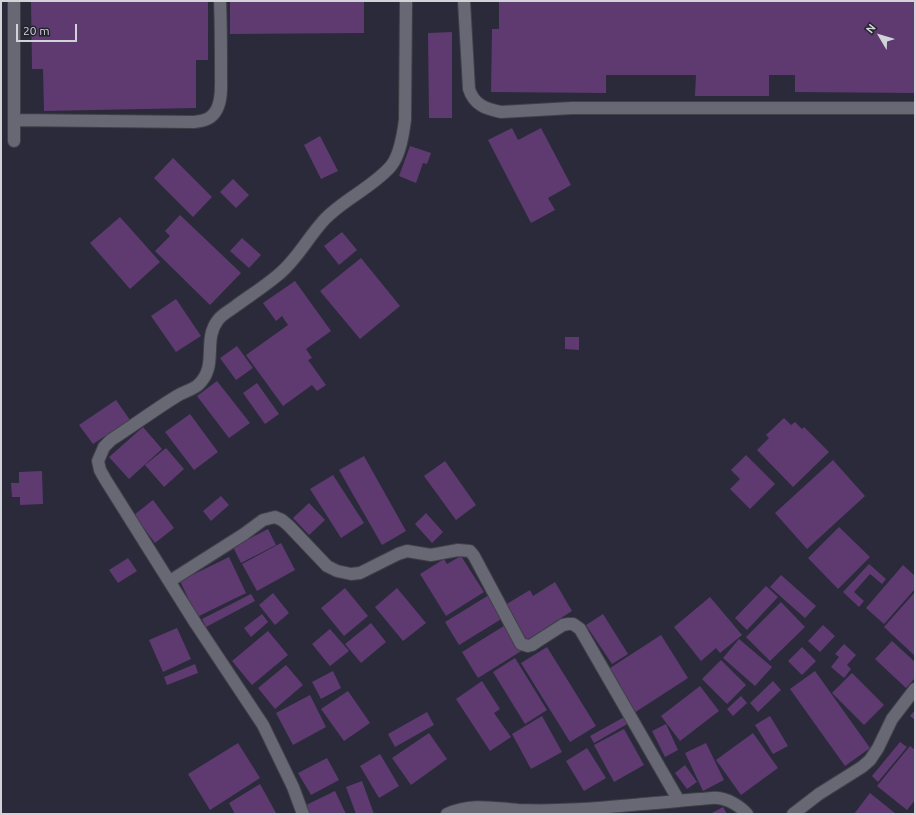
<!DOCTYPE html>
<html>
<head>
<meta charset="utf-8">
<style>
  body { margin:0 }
  #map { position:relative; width:916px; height:815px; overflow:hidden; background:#23242e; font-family:Ubuntu,sans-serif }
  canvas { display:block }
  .frame { position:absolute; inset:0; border:2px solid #d2d2d9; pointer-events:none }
  .north { position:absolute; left:860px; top:16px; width:40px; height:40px; -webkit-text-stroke:3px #23242e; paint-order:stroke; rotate:308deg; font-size:11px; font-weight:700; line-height:16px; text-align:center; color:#d2d2d9 }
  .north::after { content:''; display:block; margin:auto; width:14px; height:18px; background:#d2d2d9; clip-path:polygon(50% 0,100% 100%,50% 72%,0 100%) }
  .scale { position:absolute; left:16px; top:24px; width:61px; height:18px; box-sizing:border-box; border:2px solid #d2d2d9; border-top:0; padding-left:5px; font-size:12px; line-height:14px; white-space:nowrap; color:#d2d2d9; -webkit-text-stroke:3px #23242e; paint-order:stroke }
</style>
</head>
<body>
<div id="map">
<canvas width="916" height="815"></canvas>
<div class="frame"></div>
<div class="north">N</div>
<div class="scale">20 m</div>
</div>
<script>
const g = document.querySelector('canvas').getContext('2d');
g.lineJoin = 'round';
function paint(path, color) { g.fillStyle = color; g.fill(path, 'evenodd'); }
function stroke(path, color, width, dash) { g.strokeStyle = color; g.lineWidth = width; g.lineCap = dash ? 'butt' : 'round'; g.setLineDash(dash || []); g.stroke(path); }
paint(new Path2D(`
  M1,1H915V814H1Z`), '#2a2a3a');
paint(new Path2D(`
  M31,1H208V60H196V108L44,111L43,69H32Z
  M230,1H364V33L230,34Z
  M499,1H915V93L795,92V75H769V96H695L696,75H606V93L491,92L492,29H499Z
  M452,32V118H429L428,33Z
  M512,128L518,140L541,128L571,185L548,198L555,210L531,223L488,140Z
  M320,136L338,171L321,179L304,145Z
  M410,146L431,153L427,164L423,163L416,183L399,176Z
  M173,158L212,197L193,217L154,178Z
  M233,179L249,195L236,208L220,192Z
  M180,215L241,273L210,305L155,251L170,236L165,231Z
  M120,217L160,262L130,289L90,243Z
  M342,232L357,250L339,265L324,246Z
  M242,238L261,255L249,268L230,251Z
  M361,258L400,306L360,339L320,291Z
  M295,281L331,331L306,349L312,358L308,360L326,385L317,391L312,385L283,406L246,355L288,325L282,316L276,321L263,303Z
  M176,299L201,336L176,352L151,316Z
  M565,337H579V350L565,349Z
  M237,346L253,368L236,380L220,358Z
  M217,381L250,423L229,438L197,396Z
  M257,383L279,414L265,424L243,393Z
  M116,400L130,420L93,444L79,425Z
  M190,414L218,452L194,470L165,432Z
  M784,418L791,425L795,422L802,429L804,427L829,452L793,487L757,450L769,438L766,435Z
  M143,427L162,449L129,479L109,457Z
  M166,448L184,469L164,487L145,465Z
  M746,455L775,484L750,509L730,489L740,479L731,470Z
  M364,456L406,531L382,545L339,470Z
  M833,460L865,496L807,549L775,513Z
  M445,461L476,505L456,520L424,476Z
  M42,471L43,504L20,505V497H12L11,483H19V472Z
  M333,475L364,523L341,538L310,489Z
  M221,496L229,505L211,521L203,511Z
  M153,500L174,528L155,543L134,515Z
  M309,503L325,520L309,535L293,518Z
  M426,513L443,532L432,543L415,524Z
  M839,527L870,557L838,589L808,558Z
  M268,529L276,545L241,563L233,547Z
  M281,543L295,570L257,591L242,564Z
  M461,556L484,592L446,616L420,574L444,559L447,564Z
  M229,557L246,593L197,617L180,581Z
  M128,558L137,571L118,583L109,570Z
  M869,564L886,579L882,584L870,574L854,592L864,601L859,607L843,592Z
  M903,565L915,576V589L884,624L866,608Z
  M781,575L816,606L805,618L770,587Z
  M555,582L572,611L527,640L505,605L530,590L533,596Z
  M766,586L778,597L747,630L735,618Z
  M345,588L368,616L344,636L321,608Z
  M397,588L426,623L403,641L375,607Z
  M915,592V656L884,627Z
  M273,593L289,613L275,625L259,605Z
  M251,594L255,601L206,627L202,619Z
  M489,595L503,618L459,645L445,622Z
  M710,597L742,635L720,653L716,648L701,661L674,627Z
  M781,602L805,627L770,661L746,637Z
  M262,614L268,622L251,637L244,628Z
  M603,614L628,654L612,664L586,625Z
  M371,623L386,642L361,663L345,644Z
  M507,624L523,650L478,678L462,652Z
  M823,625L835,636L820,652L808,641Z
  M177,628L191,659L163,672L149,640Z
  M330,629L349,651L330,666L312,644Z
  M268,631L288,655L252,685L232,661Z
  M661,635L688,678L634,713L607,670Z
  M739,639L772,667L755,686L723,658Z
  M892,641L915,662V678L906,688L875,659Z
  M844,644L856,655L847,665L851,669L844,678L831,667L839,657L835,654Z
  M547,647L596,726L570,742L521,663Z
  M802,647L816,661L802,675L788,661Z
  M515,658L547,710L525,724L493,672Z
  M721,660L746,685L727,704L702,679Z
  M195,664L198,673L167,685L164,677Z
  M286,665L303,685L275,709L258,688Z
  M333,671L341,688L321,699L312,682Z
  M815,671L870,748L845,766L790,689Z
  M852,673L884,705L864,725L832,693Z
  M482,681L500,709L494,713L511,737L490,751L456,699Z
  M773,681L781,690L758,712L750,703Z
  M700,686L719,711L680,741L661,716Z
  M348,691L370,723L344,741L321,709Z
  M310,695L326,727L293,745L276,713Z
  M741,696L747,703L733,716L727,709Z
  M915,710V720L910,716Z
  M427,712L434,725L395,747L388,734Z
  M542,716L562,752L531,769L512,734Z
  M626,716L629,723L594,743L590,736Z
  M770,716L788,746L773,754L755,725Z
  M666,724L678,750L665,757L652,731Z
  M624,729L644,765L614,782L594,745Z
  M429,733L447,759L411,785L392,758Z
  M753,733L778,768L741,795L716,760Z
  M900,742L907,747L878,782L872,776Z
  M238,743L260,778L210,810L188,774Z
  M706,743L724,780L703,791L685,753Z
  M910,746L915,750V800L907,810L877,786Z
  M587,748L606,778L584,791L566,761Z
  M380,754L399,786L379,798L360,766Z
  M327,758L339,780L311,795L298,773Z
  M685,765L697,782L687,789L675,773Z
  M362,781L374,814H356L346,787Z
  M260,784L276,813L274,814H235L229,803Z
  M335,791L346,814H308L304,806Z
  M870,793L896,814H854Z
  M723,807L727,814H710Z`), '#5e3a70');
const lane = new Path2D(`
  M14,1V141
  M464,1L469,89C474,105 486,109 501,112L572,108H915
  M14,120L194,122C204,121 212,119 217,109C222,99 221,86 221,76C221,51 221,26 220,1`);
const street = new Path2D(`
  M170,581L244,534L263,520L275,517L282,520L289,526L327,566L337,571L351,574L360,573L398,554L407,551L431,555L458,550L470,551L474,556L521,644L528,646L532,645L541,639L563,625L568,624H573L580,629L679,801
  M303,814L293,787L263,725L196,624L105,479L100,470L98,461L104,447L111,440C133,426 154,410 177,396C183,392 192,390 198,385C219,366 202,340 218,320C222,314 231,310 237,305C251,295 265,286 278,275C297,260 308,237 325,219C344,199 373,187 391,166C400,155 403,135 405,120L406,1
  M447,814C471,803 493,808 518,810C564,812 609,807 655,803C670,802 685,800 700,799C706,799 712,797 718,798C728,799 740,806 747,814
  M793,814L819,794L862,767L870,760L878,748L892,719L915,689`);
stroke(lane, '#404049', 14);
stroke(street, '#404049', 14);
stroke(lane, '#676874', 12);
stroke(street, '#676874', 12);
</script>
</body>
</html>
